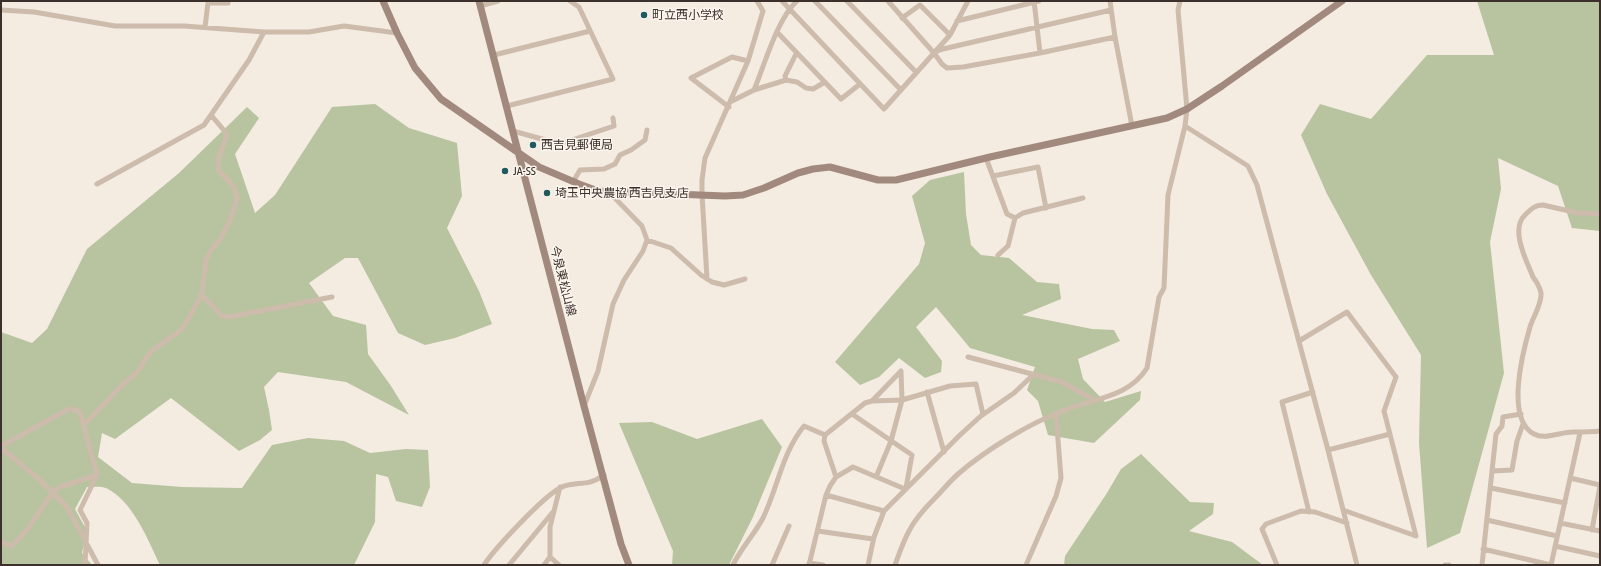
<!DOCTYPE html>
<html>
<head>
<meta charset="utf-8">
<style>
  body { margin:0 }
  #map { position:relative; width:1601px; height:566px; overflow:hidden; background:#f4ebe1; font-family:"Asap Condensed",sans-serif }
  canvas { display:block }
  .frame { position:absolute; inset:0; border:2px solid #3b302b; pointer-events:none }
</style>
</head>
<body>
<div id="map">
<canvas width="1601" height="566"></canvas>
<div class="frame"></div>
</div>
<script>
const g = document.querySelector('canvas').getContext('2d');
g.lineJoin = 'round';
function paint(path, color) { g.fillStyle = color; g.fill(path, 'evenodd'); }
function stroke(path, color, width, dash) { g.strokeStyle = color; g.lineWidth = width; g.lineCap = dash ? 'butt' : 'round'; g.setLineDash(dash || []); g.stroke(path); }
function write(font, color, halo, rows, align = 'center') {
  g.font = font + ' "Asap Condensed","Noto Sans JP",sans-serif'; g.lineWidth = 3; g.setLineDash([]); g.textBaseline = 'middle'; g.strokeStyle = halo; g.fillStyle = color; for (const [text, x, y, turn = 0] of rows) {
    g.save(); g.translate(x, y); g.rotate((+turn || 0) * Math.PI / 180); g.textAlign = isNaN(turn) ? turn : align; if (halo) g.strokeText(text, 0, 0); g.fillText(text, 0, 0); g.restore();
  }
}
paint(new Path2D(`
  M1477,1H1600V231L1572,228L1558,186L1498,158L1501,189L1490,242L1504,373L1460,533L1427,548L1419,443L1421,355L1371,275L1327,194L1301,135L1320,104L1371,119L1427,55H1494Z
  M375,104L409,128L457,143L462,196L447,228L479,291L492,324L455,338L425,345L398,333L358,258H345L309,283L333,316L366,325L368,354L391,386L409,415L346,382L278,372L264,387L269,410L272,430L260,440L239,451L171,398L115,439L102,433L98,457L132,483L182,487L242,488L272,445L308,438L344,441L370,453L406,449L428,450L430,487L422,507L396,501L388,477L376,474L375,522L354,565H160C148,540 133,501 106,488C101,486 93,487 87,487L75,509L87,531L82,553L92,565H1V332L32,343L47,329L87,249L179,173L247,107L259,118L235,154L255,213L275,195L332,107Z
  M964,172L966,214L971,245L981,255L1009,258L1037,282L1059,284L1061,299L1022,315L1092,329L1114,330L1120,341L1078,359L1083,379L1105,402L1141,391L1140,400L1094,443L1048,435L1038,401L1027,390L1035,367L970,348L936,307L916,327L942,361L941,372L925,378L899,358L879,377L860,385L835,362L919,264L925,243L912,196L930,180Z
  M762,419L782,447L753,517L729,565H672L673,551L619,423L652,422L697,439Z
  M1141,454L1190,502L1214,503L1213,514L1189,531L1232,542L1263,565H1064L1065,556L1107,493L1121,469Z`), '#b8c4a0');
stroke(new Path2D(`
  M782,1L884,109L950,35L968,1
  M815,1L901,90
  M847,1L916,72
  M888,1L934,53L942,64L947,68L963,67L1040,53L1034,1
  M1110,1L1115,37L1132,126
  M480,6L498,1
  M1,10L34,12L115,26H184L264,32H309L344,26L397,33
  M902,18L920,5L950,35
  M957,21L1039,1
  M205,27L208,3H228V1
  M777,32L841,99L860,84
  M935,52L943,49L1111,10
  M1040,53L1115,37
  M494,55L590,31
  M786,80L797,82L806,88L813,89L825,82
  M754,90C765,64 777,19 797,1
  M732,101L754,90L786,80L785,76L796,54
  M507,106L613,79L579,7L570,1
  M729,107L691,78L732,57L748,61
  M1185,126L1248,166L1257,185L1328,450L1357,565
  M513,131L560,144L614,126L613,118
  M986,158L1007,214L1015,218
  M993,176L1038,167L1046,208
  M573,182L580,170L604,169L615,164L620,155L631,150L645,140L647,130
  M97,184L204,125L249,60L264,32
  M1600,214L1578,213L1543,205C1535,205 1531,209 1525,215C1510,229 1526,260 1533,277C1536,281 1540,288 1541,293C1542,304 1533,317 1530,327C1523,351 1505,419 1534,434C1545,440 1561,432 1573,432C1582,432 1591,432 1600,431
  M647,240L671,248L701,275L712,282L724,285L745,279
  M998,255L1008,246L1015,218L1023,213L1083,198
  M707,279L702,194V180L705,158L748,61L763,11L757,1
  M201,294L222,316L229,317L332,297
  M1299,341L1347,312L1396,377L1384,411L1416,536L1343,510
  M968,357L1062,382L1094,400
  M927,392L944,452
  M872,401L901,371L902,400L891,441L876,477
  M584,406L598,371L613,304L624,280L643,251L647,240L642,226L608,191
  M852,414L912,455L906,488
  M981,416L1014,393L1034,374
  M84,425L121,386L138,371L148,355L154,349L181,330L193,311L202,292L206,260L211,250L219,241L230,221L237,198L234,187L219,171L218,161L227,134L211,115
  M1,446L67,410C72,408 75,410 80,412L97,475L60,487L53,492L27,530L12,546L1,542
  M1,448L39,479L67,507L98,565
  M1328,450L1390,434
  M1492,471L1496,434L1502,426L1503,417L1521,414
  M836,477L824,441L825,435L865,403L872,401L902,400L950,386L976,384L983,414L960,435L884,511L874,537L868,565
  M1570,478L1600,485
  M1491,488L1565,503
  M826,495L884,511
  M1309,512L1282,402L1313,392
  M1487,520L1557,536
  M1560,523L1600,531
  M1592,530L1600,486
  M818,531L873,539
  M1555,546L1600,556
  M1483,549L1551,565
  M550,557L559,565
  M809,563L823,565
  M85,565L87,523L80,510L97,475
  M484,565C495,548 543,497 560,488C570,482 584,485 593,481C597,480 600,477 604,475
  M509,565L553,512
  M544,565L550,557V527L560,487
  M733,565C741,548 754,535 763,518C778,487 782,453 804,426L825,435
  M772,565L789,526
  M809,565L826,495L830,486L836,477L853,467L905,489
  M895,565C899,554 903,542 909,531C915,519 926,507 935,498C943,490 950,481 958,474C987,449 1030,423 1065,410C1095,398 1129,397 1147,368L1159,297L1164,288L1168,195L1185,126L1187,109L1178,10L1180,1
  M1026,565L1056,496L1061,478L1056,414
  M1277,565L1262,529L1266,524L1301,511L1315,512L1347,523
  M1445,565H1449
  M1482,565L1492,471L1512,470L1517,441L1523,424
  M1551,565L1580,433`), '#cdbbac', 5);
stroke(new Path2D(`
  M383,1L397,33L415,68L441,99L539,167L579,184L598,191L725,196L743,195L764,188L798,173L813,169L830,167L878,180H896L990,157L1167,118L1187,109L1222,86L1342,1
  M479,1L584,406L621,544L629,565`), '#a18a7d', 7);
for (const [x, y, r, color] of [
  [644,15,4,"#1f5a5e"],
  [533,145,4,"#1f5a5e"],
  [505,171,4,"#1f5a5e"],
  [547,193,4,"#1f5a5e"]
]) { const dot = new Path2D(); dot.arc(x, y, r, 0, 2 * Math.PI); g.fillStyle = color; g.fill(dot); stroke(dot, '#fbf5ee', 1.5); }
write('12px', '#3b302b', '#fbf5ee', [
  ["町立西小学校",652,15],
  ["西吉見郵便局",541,145],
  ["JA-SS",513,171],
  ["埼玉中央農協 西吉見支店",555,193]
], 'left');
write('12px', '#3b302b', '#fbf5ee', [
  ["今泉東松山線",563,281,76]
]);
</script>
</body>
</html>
